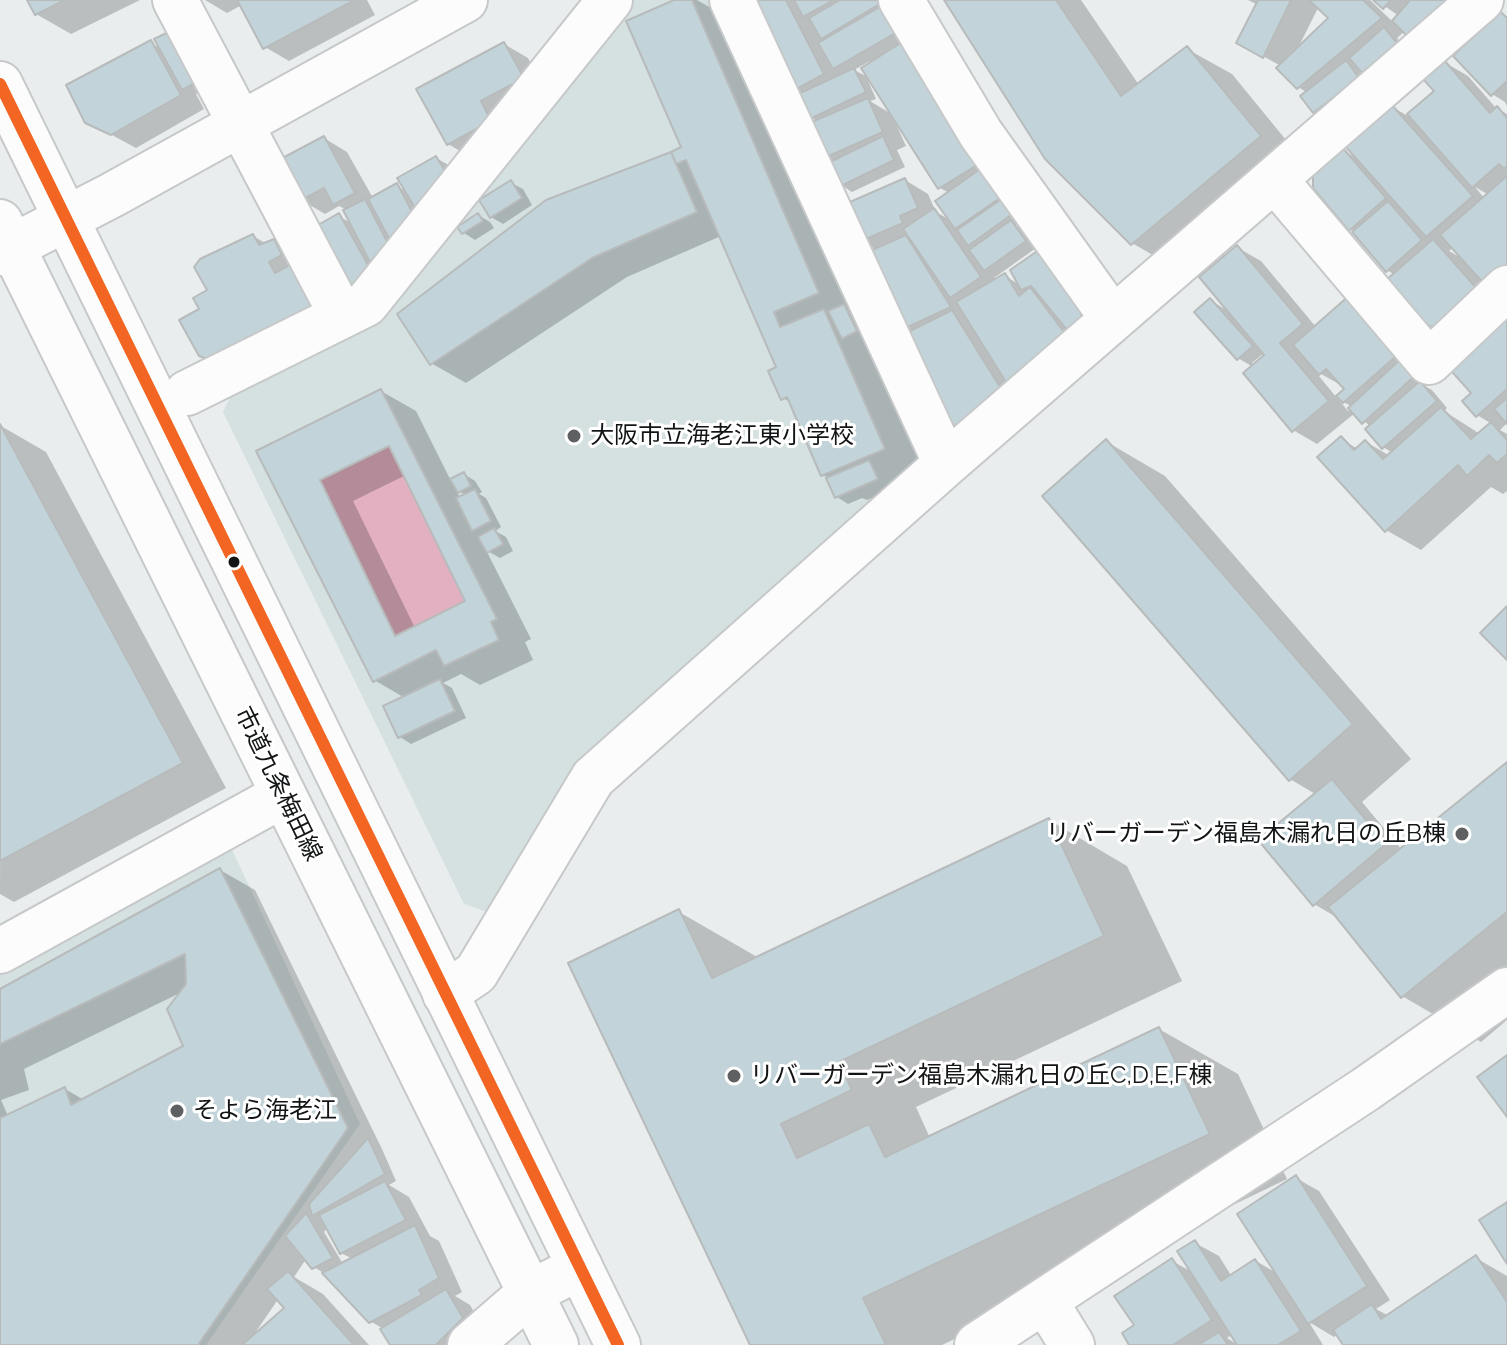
<!DOCTYPE html>
<html>
<head>
<meta charset="utf-8">
<style>
  body { margin:0 }
  canvas { display:block; background:#eaedee }
</style>
</head>
<body>
<canvas width="1507" height="1345"></canvas>
<script>
const g = document.querySelector('canvas').getContext('2d');
g.lineJoin = 'round';
function paint(path, color) { g.fillStyle = color; g.fill(path, 'evenodd'); }
function stroke(path, color, width, dash) { g.strokeStyle = color; g.lineWidth = width; g.lineCap = dash ? 'butt' : 'round'; g.setLineDash(dash || []); g.stroke(path); }
function write(font, color, halo, rows, align = 'center') {
  g.font = font + ' Raleway,"Noto Sans JP",sans-serif'; g.lineWidth = 6; g.setLineDash([]); g.textBaseline = 'middle'; g.strokeStyle = halo; g.fillStyle = color; for (const [text, x, y, turn = 0] of rows) {
    g.save(); g.translate(x, y); g.rotate((+turn || 0) * Math.PI / 180); g.textAlign = isNaN(turn) ? turn : align; if (halo) g.strokeText(text, 0, 0); g.fillText(text, 0, 0); g.restore();
  }
}
paint(new Path2D(`
  M615,0H721L924,461L577,760L490,913L464,904L223,412L233,391L368,320Z
  M215,813L360,1124L206,1345H0V932Z`), '#d5e0e1');
paint(new Path2D(`
  M389,446L465,601L395,636L320,480Z`), '#e2b0c0');
paint(new Path2D(`
  M29,0H140L71,34L36,14Z
  M205,0H367L375,15L289,61L265,47L242,5L227,13Z
  M679,0H697L734,21L928,474L867,500L862,498L848,504L837,497L829,478L822,475L792,403L783,398L779,368L721,236L627,277L466,383L431,363L684,148Z
  M755,0H889L1031,215L1016,226L1023,229L1036,248L994,278L995,281L1005,276L1020,285L1012,270L1104,305L973,436L948,422L899,331L877,250L861,241L905,180L928,194L936,212L952,221L949,193L940,188L899,123L896,124L906,146L897,150L905,167L852,192L841,185L834,162L826,157L818,122L812,118L792,90ZM870,61L872,64L893,115L870,101L876,99L866,76L854,70Z
  M946,0H1081L1139,85L1187,49L1232,74L1304,162L1177,269L1132,243Z
  M1248,0H1370L1393,22L1399,16L1376,0H1468L1405,31L1397,38L1407,50L1374,78L1356,67L1370,85L1326,119L1314,112L1308,93L1298,87L1281,66L1239,43L1258,5ZM1319,6L1331,18L1297,50Z
  M1500,13L1507,17V106L1505,102L1492,94Z
  M151,43L216,84L196,94L204,109L136,148L86,121Z
  M504,44L528,58L546,92L472,158L448,144Z
  M1444,62L1468,76L1496,108L1507,114V296L1480,280L1500,305L1450,338L1425,324L1395,275L1387,270L1315,187L1342,150L1359,159L1392,107L1408,116L1436,91ZM1475,187L1489,195L1485,199ZM1454,247L1463,259L1449,251Z
  M324,138L347,152L373,198L397,186L407,192L436,158L447,164L462,187L365,291L339,216L352,224L345,209L339,206L325,214L301,200Z
  M511,183L523,189L532,205L503,224L491,217Z
  M478,215L490,222L494,228L475,240L464,233Z
  M253,236L267,244L274,241L309,261L201,310L210,291Z
  M1238,248L1261,261L1316,327L1351,296L1430,378L1423,385L1432,390L1447,408L1444,411L1480,434L1492,424L1477,415L1474,393L1507,312V423L1500,430L1507,434V491L1503,494L1491,487L1421,550L1386,530L1341,439L1358,449L1366,442L1390,456L1393,453L1383,447L1371,427L1355,413L1317,444L1293,430L1253,367L1238,358L1210,300L1230,312ZM1265,352L1267,355L1254,366L1252,363ZM1314,370L1344,387L1346,389L1337,398ZM1338,399L1353,407L1348,411Z
  M381,391L416,411L451,481L464,474L475,481L482,492L479,494L486,498L501,527L495,531L506,537L513,551L500,558L486,550L531,639L525,642L533,660L480,685L461,674L443,683L452,688L466,718L411,744L400,737L405,698L374,680L259,452ZM406,475L468,602L415,628L353,501ZM455,489L466,495L460,498Z
  M1,426L46,452L226,788L14,902L0,894Z
  M1107,442L1165,476L1411,759L1362,802L1402,850L1507,764V1020L1481,1042L1402,996L1338,918L1314,904L1317,795L1290,779Z
  M1049,820L1127,866L1182,981L916,1107L930,1138L1159,1029L1238,1074L1287,1179L942,1345H752L679,912L759,958Z
  M220,870L255,890L382,1149L396,1181L389,1185L409,1197L430,1236L439,1241L462,1292L455,1296L470,1305L486,1333L473,1345H393L382,1328L370,1321L325,1274L314,1267L306,1259L294,1277L323,1294L369,1345H0V992ZM182,992L186,1047L84,1100L65,1089L8,1116L1,1100L29,1090L24,1069ZM328,1227L341,1253L353,1259L343,1264L324,1232ZM279,1298L287,1308L253,1336Z
  M1296,1178L1319,1191L1390,1300L1376,1309L1389,1316L1476,1258L1507,1276V1345H1346L1338,1334L1334,1337L1309,1322L1323,1345H1240L1233,1334L1227,1338L1238,1345H1132L1137,1326L1172,1261L1194,1273L1195,1243L1219,1256L1232,1277L1256,1261L1278,1274Z`), '#0003');
const building = new Path2D(`
  M27,0H65L35,15Z
  M237,0H352L353,1L263,49Z
  M674,0H692L819,293L774,312L780,327L824,309L885,449L821,476L787,397L781,400L768,371L776,367L686,160L676,164L671,152L681,147L626,21Z
  M753,0H786L824,74L791,92Z
  M794,0H834L803,17Z
  M840,0H882L883,2L821,39L809,18Z
  M944,0H1056L1121,96L1187,46L1261,136L1131,245L1045,159Z
  M1258,0H1291L1263,58L1236,43Z
  M1309,0H1363L1382,18L1297,89L1276,68L1328,18Z
  M1373,0H1391L1383,9Z
  M1410,0H1450L1409,38L1392,21Z
  M883,5L899,31L833,69L818,43Z
  M1500,11L1507,18V81L1491,96L1453,56Z
  M179,27L206,77L182,90L154,39Z
  M1384,27L1397,43L1362,73L1349,58Z
  M910,37L987,159L938,189L861,68Z
  M151,40L181,95L111,135L85,123L66,85Z
  M504,42L524,78L481,101L491,121L447,145L416,89Z
  M1346,60L1359,78L1313,113L1300,96Z
  M1444,60L1490,113L1497,106L1507,118V166L1504,169L1499,164L1472,188L1407,114L1434,91L1423,79Z
  M854,68L866,92L810,119L798,94Z
  M868,98L883,132L824,158L809,123Z
  M1391,104L1473,196L1426,237L1345,146Z
  M324,136L355,193L333,205L324,188L300,201L277,161Z
  M883,136L894,160L839,187L828,163Z
  M1342,147L1386,198L1349,231L1313,188V173Z
  M671,152L697,212L592,258L430,365L397,314L546,200Z
  M436,156L451,181L417,211L397,178Z
  M990,162L1010,191L955,229L935,201Z
  M1507,176V265L1485,285L1440,235Z
  M905,178L918,208L900,216L903,223L859,242L843,205Z
  M511,180L522,198L490,218L479,200Z
  M397,183L419,225L390,240L368,199Z
  M1010,193L1021,208L968,246L957,230Z
  M365,199L392,251L370,262L343,210Z
  M1388,201L1422,240L1386,272L1352,232Z
  M934,208L981,277L950,298L903,229Z
  M339,213L373,274L352,286L318,225Z
  M478,213L483,221L462,234L457,227Z
  M1011,220L1026,241L984,271L969,250Z
  M253,234L259,245L274,239L282,255L269,262L275,273L295,262L314,299L313,311L213,361L199,356L179,320L199,309L193,298L207,290L194,267L200,259Z
  M906,235L951,307L897,332L863,254Z
  M1433,239L1478,290L1435,327L1424,325L1385,281Z
  M1046,245L1081,290V317L1067,330L1031,286L1021,290L1010,270Z
  M1237,245L1303,324L1280,343L1329,401L1292,432L1243,373L1264,355L1199,277Z
  M1005,273L1019,296L1030,287L1064,332L1006,382L956,302Z
  M1351,294L1402,351L1343,403L1336,396L1344,389L1326,369L1319,375L1293,345Z
  M1210,298L1253,346L1237,360L1194,312Z
  M844,304L857,331L842,339L828,311Z
  M1507,309V389L1476,417L1462,401L1471,393L1446,365Z
  M952,310L1000,387L957,425L947,424L908,332Z
  M1405,355L1420,371L1362,424L1348,408Z
  M1420,381L1437,401L1382,449L1365,429Z
  M381,389L497,619L491,622L499,640L444,666L436,650L373,682L256,451ZM389,446L465,601L395,636L320,480Z
  M1507,398V424L1494,409Z
  M1441,407L1471,439L1491,422L1507,440V454L1497,463L1489,455L1467,476L1458,465L1385,532L1317,457L1341,436L1354,450L1365,440L1383,459Z
  M0,424L183,763L0,861Z
  M1106,439L1353,724L1289,781L1042,496Z
  M869,460L878,479L835,498L826,478Z
  M464,472L471,486L458,493L450,479Z
  M475,489L491,521L472,531L456,498Z
  M494,528L503,544L487,553L478,537Z
  M1507,606V660L1480,633Z
  M440,679L455,711L398,738L383,706Z
  M1507,762V912L1401,998L1328,907Z
  M1332,779L1386,844L1313,906L1258,840Z
  M1049,818L1104,936L839,1062L852,1090L781,1124L797,1158L869,1124L885,1157L1159,1027L1210,1134L863,1298L886,1345H750L568,963L679,909L712,978Z
  M220,868L348,1128L198,1345H0V1118L65,1087L71,1105L183,1046L167,1009L186,984L185,954L0,1044V989Z
  M1507,1055V1117L1477,1077Z
  M368,1138L385,1174L312,1216L309,1204Z
  M1296,1175L1367,1286L1308,1324L1237,1214Z
  M385,1181L406,1220L340,1254L319,1215Z
  M1507,1202V1264L1479,1220Z
  M306,1213L333,1258L312,1269L285,1236Z
  M415,1225L439,1278L419,1290L422,1295L369,1323L322,1273Z
  M1195,1240L1221,1281L1255,1259L1301,1331L1278,1345H1237L1177,1251Z
  M1476,1255L1507,1302V1345H1343L1333,1330L1372,1304L1381,1319Z
  M1172,1258L1212,1320L1173,1345H1129L1122,1333L1134,1325L1114,1296Z
  M288,1271L354,1345H242L284,1308L267,1289Z
  M446,1289L463,1318L436,1345H390L380,1329Z
  M1219,1332L1228,1345H1198Z`);
paint(building, '#c2d4d9');
stroke(building, '#b8bbbb', 2);
const minor = new Path2D(`
  M175,0L342,316
  M732,0L946,464
  M901,0L981,134L1113,319
  M1275,180L1429,362L1507,288
  M0,253L112,195L465,0
  M187,393L366,304L610,0
  M0,951L283,795
  M445,994L476,973L593,778L946,464L1481,0
  M1045,1301L1072,1345
  M470,1345L530,1293L580,1267
  M977,1345L1366,1089L1507,990`);
const major = new Path2D(`
  M0,84L618,1345
  M0,222L556,1345`);
stroke(minor, '#c6c8c9', 48);
stroke(major, '#c6c8c9', 48);
stroke(minor, '#fcfcfc', 44);
stroke(major, '#fcfcfc', 44);
stroke(new Path2D(`
  M0,84L618,1345`), '#f26522', 12);
for (const [x, y, r, color] of [
  [574,436,8,"#5e6061"],
  [234,562,7,"#121415"],
  [1462,834,8,"#5e6061"],
  [734,1076,8,"#5e6061"],
  [177,1111,8,"#5e6061"]
]) { const dot = new Path2D(); dot.arc(x, y, r, 0, 2 * Math.PI); g.fillStyle = color; g.fill(dot); stroke(dot, '#fff', 3); }
write('24px', '#121415', '#fff', [
  ["大阪市立海老江東小学校",590,436],
  ["リバーガーデン福島木漏れ日の丘B棟",1446,834,"right"],
  ["リバーガーデン福島木漏れ日の丘C,D,E,F棟",750,1076],
  ["そよら海老江",193,1111]
], 'left');
write('24px', '#121415', '#fff', [
  ["市道九条梅田線",278,784,64]
]);
</script>
</body>
</html>
